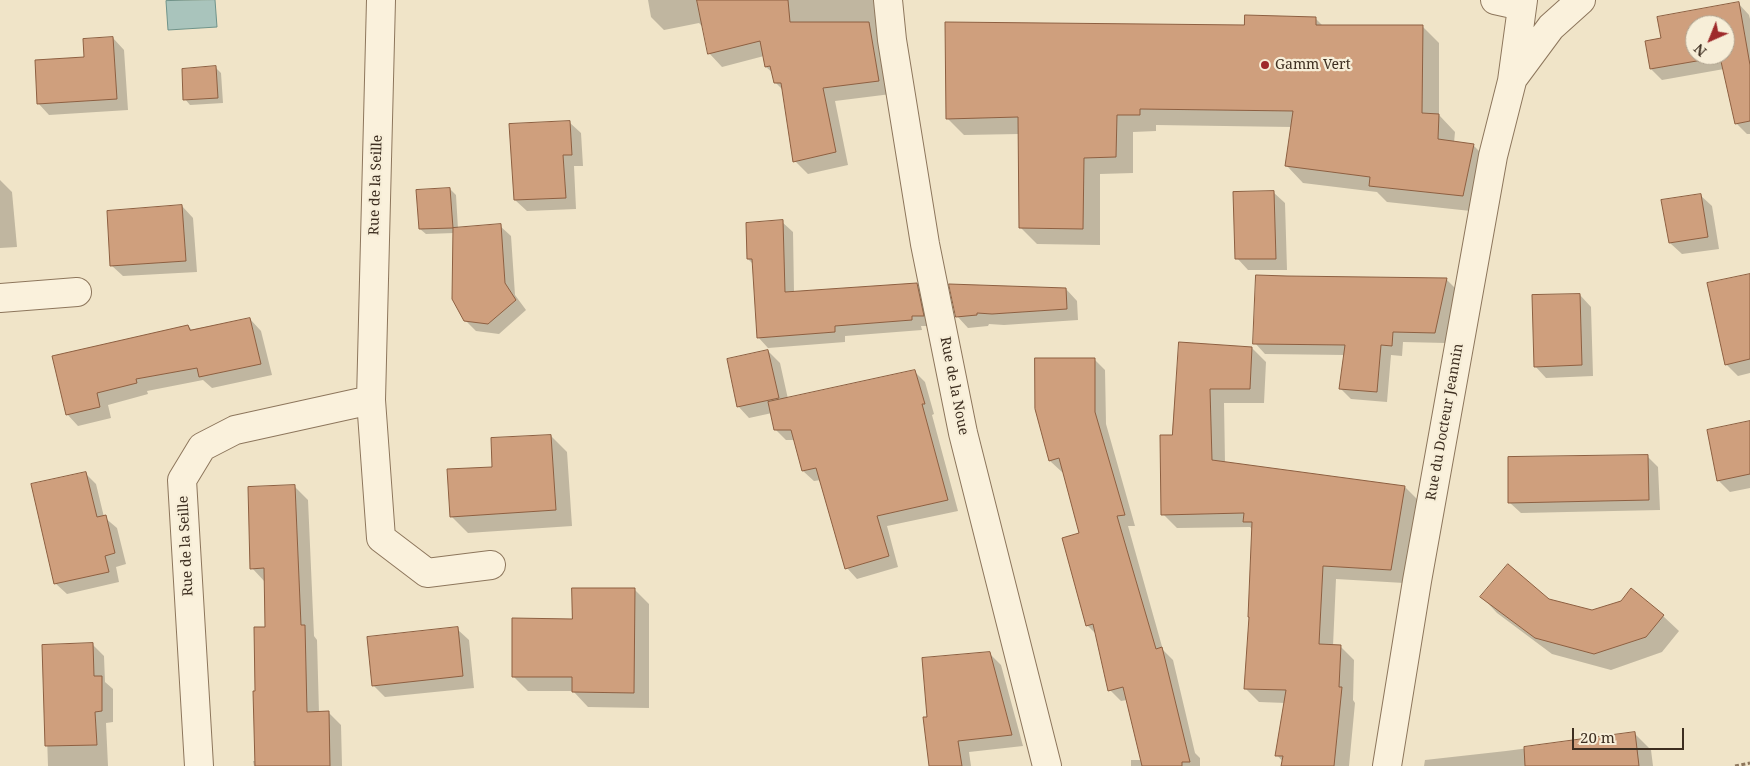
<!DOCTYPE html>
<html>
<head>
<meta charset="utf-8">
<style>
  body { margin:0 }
  #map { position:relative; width:1750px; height:766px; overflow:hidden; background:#f0e4c8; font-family:"Noto Serif",serif }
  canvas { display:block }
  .north { position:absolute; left:1685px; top:15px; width:50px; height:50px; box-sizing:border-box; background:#f7eed8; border:1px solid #ada18e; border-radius:50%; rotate:224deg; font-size:14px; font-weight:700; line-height:20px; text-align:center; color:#3d2e20 }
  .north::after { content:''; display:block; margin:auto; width:18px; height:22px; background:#9e2a2b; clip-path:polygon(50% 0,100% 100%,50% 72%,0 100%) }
  .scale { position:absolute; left:1572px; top:728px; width:112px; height:22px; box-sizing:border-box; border:2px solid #3d2e20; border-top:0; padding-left:6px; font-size:15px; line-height:18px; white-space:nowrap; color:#3d2e20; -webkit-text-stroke:4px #f7eed8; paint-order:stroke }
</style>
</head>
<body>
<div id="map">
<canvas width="1750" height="766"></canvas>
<div class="north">N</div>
<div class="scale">20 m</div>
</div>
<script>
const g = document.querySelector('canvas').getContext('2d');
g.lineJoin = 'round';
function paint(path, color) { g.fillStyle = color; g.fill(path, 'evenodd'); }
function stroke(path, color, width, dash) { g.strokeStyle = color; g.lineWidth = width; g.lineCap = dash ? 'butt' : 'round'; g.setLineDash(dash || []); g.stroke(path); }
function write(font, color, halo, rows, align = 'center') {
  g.font = font + ' "Noto Serif",serif'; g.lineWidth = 4.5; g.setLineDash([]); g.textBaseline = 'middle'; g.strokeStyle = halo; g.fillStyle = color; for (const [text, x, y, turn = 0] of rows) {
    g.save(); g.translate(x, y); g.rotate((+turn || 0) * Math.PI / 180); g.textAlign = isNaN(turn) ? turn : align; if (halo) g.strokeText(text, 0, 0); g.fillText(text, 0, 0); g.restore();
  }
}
const water = new Path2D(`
  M215,0L217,27L168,30L166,1Z`);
paint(water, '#a9c4bc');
stroke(water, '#6f938a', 1);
paint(new Path2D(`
  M648,0H876L891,94L835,101L848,165L808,174L795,161L783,90L776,83L774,74L766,67L764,56L722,67L709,53L704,28L699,23L664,30L651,17Z
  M1738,3L1749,15L1750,19V134H1747L1736,123L1724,69L1662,80L1651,69L1663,39ZM1695,25H1725V55H1695Z
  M1315,18L1323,26H1422L1439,43V115L1455,132L1454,143L1473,145L1490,162L1480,212L1387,202L1377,192L1303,183L1287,166L1292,127L1156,125V131L1133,132V173L1100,174V245L1037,244L1021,228L1019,134L964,135L948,119L1245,26Z
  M113,38L124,50L128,110L49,115L38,103L85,58Z
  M215,67L221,73L223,103L190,105L185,99Z
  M569,122L581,133L583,166H574L576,209L527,211L515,200Z
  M0,180L12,192L17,247L0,248Z
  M450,189L456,195L458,229L500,226L511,236L515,295L526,310L499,334L476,331L465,320L454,233L426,234L420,229Z
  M1273,192L1285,203L1287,270H1248L1237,258Z
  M1700,195L1712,206L1719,249L1682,254L1670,243L1662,201Z
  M182,206L193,218L197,272L123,276L111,265Z
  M782,222L793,232L794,292L916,284L927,295L933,326H921L922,330L845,336V342L768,348L758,337L753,264L748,259Z
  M1750,275V373L1738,376L1726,364Z
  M1446,279L1457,290L1446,343L1403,342L1402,356L1391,355L1387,402L1351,399L1340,388L1345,355L1265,354L1255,343Z
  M1066,289L1077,301L1078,320L1004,325L989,324L988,326L968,328L957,316Z
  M1580,295L1591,307L1593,376L1546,378L1535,366Z
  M250,319L261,331L272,375L212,388L203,380L147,391L148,394L108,405L111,418L78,426L67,414L188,326L193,331Z
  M1180,343L1252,348L1266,362L1264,403H1224L1225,463L1405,487L1419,501L1404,583L1336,579L1333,646H1340L1354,660L1353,700L1355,703L1349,766H1283V762L1277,755L1286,703L1259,702L1245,688L1251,618L1253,530L1250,527L1177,528L1163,514L1173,436Z
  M768,351L780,363L788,399L915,372L925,382L934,414L932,415L958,511L887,526L898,567L857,579L847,568L821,480L814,481L803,471L795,440H786L775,429L772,413L749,418L738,406Z
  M1094,359L1105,370L1106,424L1135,526H1128L1163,650L1173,660L1195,753L1200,758V766H1131V760H1142L1127,700L1121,701L1110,690L1096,634L1087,625L1081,534L1064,471L1062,472L1050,461L1036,409Z
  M1750,422V488L1730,492L1718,480Z
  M551,436L567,452L572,526L468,533L451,516L494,468Z
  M1647,456L1658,467L1660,510L1521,513L1509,502Z
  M85,473L96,484L104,517L117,528L126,564L116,567L119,582L67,594L55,583Z
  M295,487L308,500L314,636L317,640L319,713L328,712L341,725L342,766H254L253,761H256L257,692L266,628L265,582L252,568Z
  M634,589L649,604V708L588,707L573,691H528L513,676L573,620Z
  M1482,597L1549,600L1592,612L1663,616L1679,631L1662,652L1611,670L1552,654L1497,613Z
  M457,629L469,640L474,688L385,697L373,685Z
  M93,645L104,656L105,682L113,689V722L106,723L108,766H48L44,646Z
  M989,653L1001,665L1023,746L969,752L971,766H930L928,718Z
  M1635,734L1651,750L1653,766H1424L1425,760L1506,751Z`), '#0003');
const building = new Path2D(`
  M697,0H788L790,22H869L879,81L823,88L836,152L793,162L781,83H774L770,66L765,67L760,41L708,54Z
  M1739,2L1750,65V121L1735,124L1720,57L1650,69L1645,41L1661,38L1657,17ZM1695,25H1725V55H1695Z
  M1245,15L1316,17V25H1423L1422,113L1439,114L1438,139L1474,144L1463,196L1369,186L1370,177L1285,166L1293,111L1140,109V115H1117L1116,157L1084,158L1083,229L1019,228L1018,117L946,119L945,22L1244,25Z
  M113,37L117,99L37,104L35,60L84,57L83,39Z
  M216,66L218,98L183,100L182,69Z
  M570,121L572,155H563L566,198L514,200L509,124Z
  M450,188L453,228L419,229L416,190Z
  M1274,191L1276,259H1235L1233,192Z
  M1701,194L1708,237L1669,243L1661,200Z
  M182,205L186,261L110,266L107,211Z
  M783,220L785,292L917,283L924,316H912V320L835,326V332L757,338L752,259H747L746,223Z
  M501,224L505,283L516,300L488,324L464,321L452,299L453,228Z
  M1750,274V359L1725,365L1707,283Z
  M1256,275L1287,276L1447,278L1435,333L1393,332L1392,346L1381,345L1377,392L1339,389L1345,345L1253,344Z
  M949,284L1066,288L1067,309L992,314L977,313V315L956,317Z
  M1580,294L1582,365L1534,367L1532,295Z
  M250,318L261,364L199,377L197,368L136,379L137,383L97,393L100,407L66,415L52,356L188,325L190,330Z
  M1179,342L1252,347L1250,389H1210L1212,460L1405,486L1391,570L1323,566L1319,644L1341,645L1339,687H1342L1334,766H1281L1283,756H1275L1286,690L1244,689L1249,617H1248L1252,522H1243L1244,513L1161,515L1160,435H1172Z
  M768,350L779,398L737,407L727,359Z
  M1035,358H1095V412L1125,515L1117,516L1156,649L1162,647L1190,762H1182V766H1142L1123,687L1108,691L1093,624L1086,626L1062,538L1079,533L1059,458L1049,461L1035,409Z
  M915,370L925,404H922L948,500L877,516L889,556L845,569L816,468L802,471L791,430H774L768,402Z
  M1750,421V474L1717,481L1707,430Z
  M551,435L556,510L450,517L447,469L492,467L491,438Z
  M1648,455L1649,500L1508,503V457Z
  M86,472L97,517L106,515L115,553L105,556L109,572L54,584L31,484Z
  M295,485L301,625H305L307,712L329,711L330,766H255L253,691H255L254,627H265L264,568L250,569L248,487Z
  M1508,564L1549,599L1592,610L1621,601L1631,588L1664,615L1646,637L1594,654L1535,638L1480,597Z
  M572,588H635L634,693L572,692V677H512V618L572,619Z
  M458,627L463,676L372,686L367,637Z
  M93,643L94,676H102V711L95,712L97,745L45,746L42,645Z
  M990,652L1012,735L958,741L962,766H929L923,717H927L922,658Z
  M1635,732L1639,766H1525L1524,747Z`);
paint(building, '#cf9f7d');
stroke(building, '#8d5f41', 1);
const minor = new Path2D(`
  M381,0L371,400L381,538L427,573L491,565
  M888,0L892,40L925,244L963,433L1047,766
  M1495,0L1522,6
  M1514,77L1551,27L1581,0
  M0,298L77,292
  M199,766L182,480L202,447L235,430L371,400
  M1387,766L1417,581L1493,156L1512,81L1523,0`);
stroke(minor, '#8d765c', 30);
stroke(new Path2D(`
  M1735,766L1750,763`), '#8d765c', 3, [4, 2.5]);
stroke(minor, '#faf1dc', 28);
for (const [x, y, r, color] of [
  [1265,65,5,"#9e2a2b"]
]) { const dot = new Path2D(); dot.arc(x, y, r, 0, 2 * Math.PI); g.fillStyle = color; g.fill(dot); stroke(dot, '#f7eed8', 2); }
write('14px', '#3d2e20', '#f7eed8', [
  ["Gamm Vert",1275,65]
], 'left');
write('14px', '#3d2e20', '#f7eed8', [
  ["Rue de la Seille",376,185,-88],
  ["Rue de la Noue",954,386,79],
  ["Rue du Docteur Jeannin",1445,422,-80],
  ["Rue de la Seille",186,546,-93]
]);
</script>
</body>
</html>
